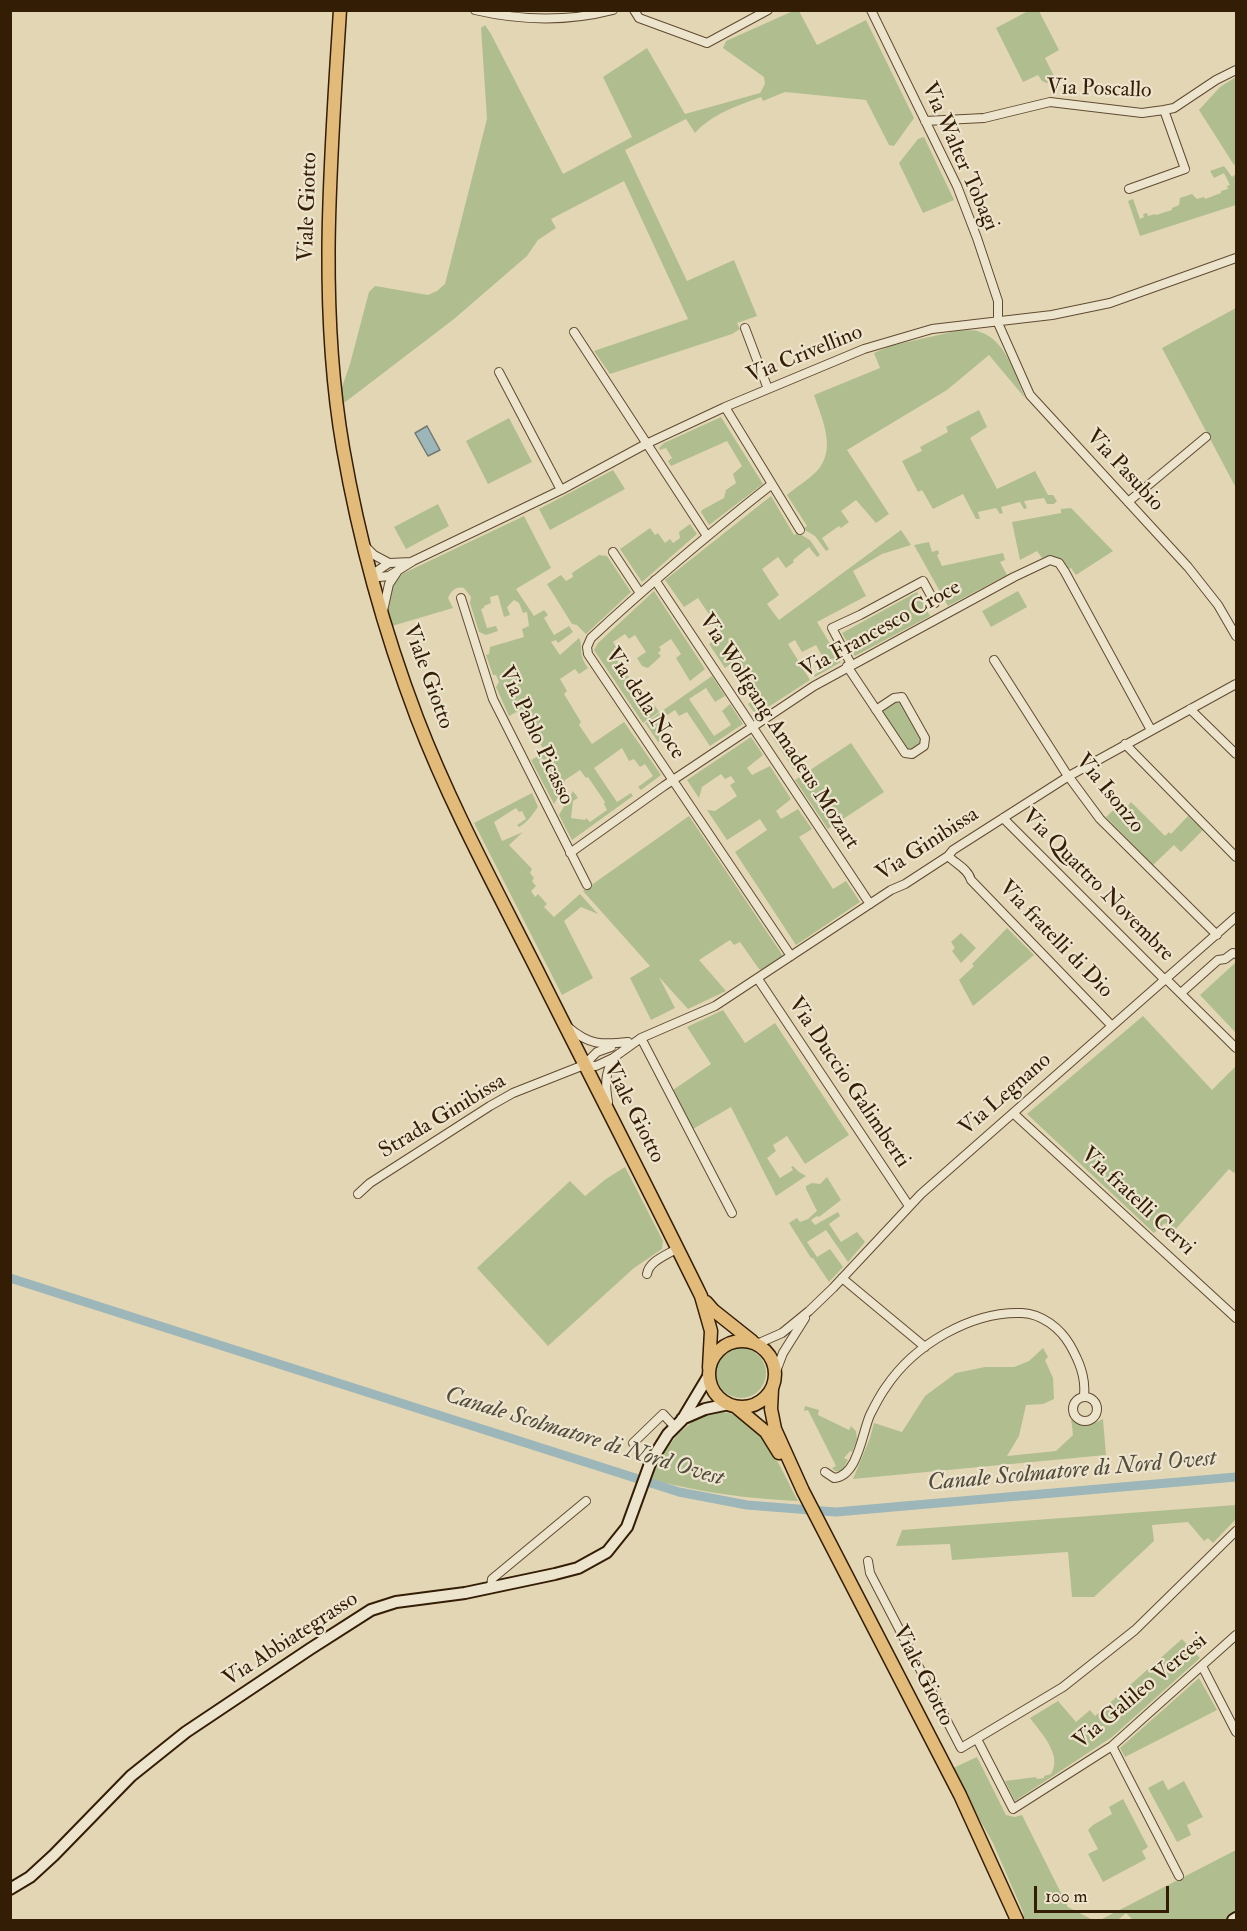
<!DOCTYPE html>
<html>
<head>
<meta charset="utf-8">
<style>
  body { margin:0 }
  #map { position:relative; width:1247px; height:1931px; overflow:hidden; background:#e3d6b4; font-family:"IM FELL Double Pica",serif }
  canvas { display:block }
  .frame { position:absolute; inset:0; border:12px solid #341d05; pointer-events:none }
  .scale { position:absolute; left:1034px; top:1886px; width:135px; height:27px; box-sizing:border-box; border:3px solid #341d05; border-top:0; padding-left:8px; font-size:18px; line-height:21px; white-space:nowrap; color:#341d05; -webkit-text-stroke:4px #ede4ce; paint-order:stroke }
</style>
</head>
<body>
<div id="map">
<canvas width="1247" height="1931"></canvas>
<div class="frame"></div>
<div class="scale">100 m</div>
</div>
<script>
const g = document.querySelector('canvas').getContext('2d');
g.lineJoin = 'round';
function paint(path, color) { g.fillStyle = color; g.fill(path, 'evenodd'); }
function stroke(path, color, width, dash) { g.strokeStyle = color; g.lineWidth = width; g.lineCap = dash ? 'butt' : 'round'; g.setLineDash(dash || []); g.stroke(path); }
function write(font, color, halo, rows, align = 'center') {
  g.font = font + ' "IM FELL Double Pica",serif'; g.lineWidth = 4.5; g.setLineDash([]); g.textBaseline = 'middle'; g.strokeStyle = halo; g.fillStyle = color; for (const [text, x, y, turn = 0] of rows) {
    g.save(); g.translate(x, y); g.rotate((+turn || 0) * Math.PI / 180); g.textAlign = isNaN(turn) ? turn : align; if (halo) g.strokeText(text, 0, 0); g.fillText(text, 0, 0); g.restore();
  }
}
paint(new Path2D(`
  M1030,10L1039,11L1059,50L1045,58L1055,78L1054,86L1042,81L1038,75L1023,82L996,28Z
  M793,11H799L817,45L866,20L914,118L894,146L889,145L866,100L785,92L763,101L761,97C737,106 712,114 695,133L686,119L625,150L687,281L734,260L757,316L737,323L740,329L732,334L610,374L594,351L688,319L624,181L551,219L556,228L538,240L527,256L454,319L344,403L341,390L350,364L369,292L375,286L428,295L437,291L445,284L487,119L481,28L485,25L491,34L563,174L632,137L603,77L647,48L685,114L760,93L765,84L764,77L723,48L726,41Z
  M1236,77V164L1234,165L1199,110L1220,87Z
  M924,137L954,200L923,213L899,163L918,139Z
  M1224,166L1232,177L1236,174V205L1140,236L1128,201L1133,199L1140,219L1144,217L1143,214L1147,213L1148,216L1155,214L1156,215L1172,210V208L1179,205L1180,198L1192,194L1197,199L1204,197L1205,199L1221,193V191L1228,189L1227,186L1230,185L1224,173L1214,178L1210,171Z
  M1236,308V488L1162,348Z
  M956,331C964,331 974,329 980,332C1006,340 1015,375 1025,398L989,355L947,390L847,450L889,514L876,523L856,500L841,511L849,522L841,528L839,526L822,538L829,549L826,551L815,536L803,529L807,526L787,495C796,487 808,480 817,471C837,449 822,419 814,395L880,368L874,353L890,346Z
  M979,410L987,427L970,438L997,489L1035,471L1048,495H1053L1057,501L1054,504H1047L1044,498L1024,501L1027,508L1024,509L1020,502L1001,507L1003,513L1000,514L996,508L978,512L980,519H976L963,494L933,509L922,490L918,492L902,461L922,451L920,447L948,432L946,427Z
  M721,417L763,484L709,525L701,512L702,510L724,498L726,490L736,483L733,474L742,466L727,441L671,466L668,461L672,458L666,448L660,450L659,448L664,443Z
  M509,418L532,462L488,484L466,441Z
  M613,470L625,489L550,530L539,509Z
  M771,496L794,535L798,533L810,540L820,555L817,557L809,547L793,560L794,562L786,568L778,557L762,569L779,595L767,604L779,620L901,530L911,545L882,554L853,571L866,596L817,622L841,662L815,677L814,675L828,667L816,645L802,652L795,640L788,644L810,680L756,715L748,704L760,695L736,660L725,668L709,644L723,635L698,598L684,607L665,580Z
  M438,504L449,526L406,549L394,527Z
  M1071,508L1113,551L1076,575L1071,568L1069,569C1062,559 1054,555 1042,558L1037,551L1020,560L1012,522L1061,513V509Z
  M524,516L551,568L516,589L534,616L544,610L548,615L544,618L554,635L569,626L573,632L558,643L556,640L551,642L560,655L579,638C584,648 577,653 588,668L579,674L575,669L560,679L567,691L564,694L581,722L579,725L592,744L624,722L661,775L641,790L638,787L653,776L645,764L640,767L634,759L629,761L622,748L594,768L617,802L631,793L633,796L572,840L559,815L573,791L578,798L573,801L571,818L585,820L586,818L590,822L607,810L604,804L605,802L588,777L586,778L580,770L565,780L563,789L554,804L531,760L544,753V751L522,709L509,716L496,687L499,682L496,675H493L486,655L489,654L490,647L524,637L522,629L529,626L527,612L523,613L519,603L514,600L507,607L510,615L504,617L498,595L490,597L491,603L484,606V608L481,609L487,628L496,626L498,631L486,635L479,632L470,603L471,597L464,588C456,586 451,591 448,598L453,608L392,626C386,603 383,592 402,574Z
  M690,524L697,534L642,582L620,549L650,528L655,535L658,533L665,543L670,539L673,543L680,538L679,532Z
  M929,542L932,552L938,550L939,554L937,555L942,566L1003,553L1005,560L1000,562L1007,575L948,606L914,545Z
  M599,555L607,556L631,592L586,634L577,625L572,624L547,584L561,575L566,581L573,577L572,573Z
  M654,591L705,669L690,681L676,658L681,654L671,639L659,647L661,650L658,653L661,656L648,668L642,666L637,658L646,652L635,635L629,639L625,634L613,642L622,657L617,661L632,681L629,683L648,711L655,706L659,712L643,723L594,650L598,643Z
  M1018,591L1027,607L991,627L982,611Z
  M917,592L930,616L855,656L842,633Z
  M712,676L725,696L715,702L706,688L689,699L714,736L731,725L722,711L730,704L743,724L710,746L687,712L679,716L675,710L658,721L668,735L658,742L645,723Z
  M895,702H900L922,737V742L915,750H905L883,715L882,709Z
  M775,721L802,763V766L794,770L766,727Z
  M751,737L763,755L747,768L752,775L770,766L791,799L776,811L781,819L798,809L812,829L799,837L833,889L846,881L860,902L796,945L735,852L767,830L760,819L727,840L707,810L715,811L737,796L730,785L735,782L731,776L725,779L721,774L702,787L699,798L687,780Z
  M851,743L884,792L828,829L795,780Z
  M532,793L538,807C532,815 528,822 519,827L517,825L526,819L522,811L519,812L516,808L494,822L502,841L523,832L509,845L532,869L530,873L534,878L532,881L536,886L531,891L535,897L538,894L547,904L544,907L554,917L580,894L598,914L581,907L564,921L593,978L562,995L474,823Z
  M1131,802L1165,836L1169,832L1171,834L1188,816L1203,830L1181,852L1174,845L1153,865L1106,817L1120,804L1125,810Z
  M689,816L783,956L762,970L759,969L740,942L734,945L730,940L699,960L726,991L688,1009L659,977L675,1008L651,1020L630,978L650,966L583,891Z
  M1007,928L1034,955L973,1006L959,980L974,966L972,964Z
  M961,933L976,948L961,963L952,951L955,948L951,942Z
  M1235,963L1236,964V1033L1200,995Z
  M723,1010L745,1043L775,1023L849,1135L805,1164L787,1136L773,1145L776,1151L767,1158L780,1178L793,1170L791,1167L793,1166L799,1172L806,1176L776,1196L731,1107L693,1129L673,1090L711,1064L687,1027Z
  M1143,1016L1212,1090L1236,1066V1170L1234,1173L1229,1169L1174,1231L1165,1223L1154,1233L1027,1114Z
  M625,1167L663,1241L662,1249L634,1268L548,1346L477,1268L570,1181L585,1196L606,1179Z
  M827,1177L841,1200L819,1217L817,1216L811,1220L815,1225L838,1212L840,1216L829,1224L841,1242L857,1232L865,1242L848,1262L826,1230L807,1242L817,1257L830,1249L843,1267L829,1282L813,1258H811L789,1223L797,1218L800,1222L808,1219L817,1211L806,1189V1186L812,1183L820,1184Z
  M716 1373a25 25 0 1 1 50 0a25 25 0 1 1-50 0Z
  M1043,1348L1048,1357L1045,1360L1053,1378L1054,1399L1043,1404L1026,1405L1019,1436L1007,1456L1056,1451L1073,1435L1071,1418C1083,1428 1091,1425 1103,1419L1106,1455L853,1479L870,1438L874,1423L902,1432L925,1396L956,1373L985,1367H1014L1029,1361Z
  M805,1406L819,1410L818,1415L849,1430L851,1426L856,1431L857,1440L852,1452L850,1451L844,1458L848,1460L841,1472L835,1471L832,1468L836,1466L808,1410L804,1411Z
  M718,1411C723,1412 731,1413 736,1416C768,1433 782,1471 798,1501C748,1499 701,1492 652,1480L658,1460L678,1434L698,1417Z
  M1236,1505V1519L1213,1543L1208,1538L1204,1541L1188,1522L1152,1525L1154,1541L1094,1597H1072L1068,1552L952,1560L950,1544L896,1546L902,1530Z
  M1182,1639L1200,1658L1112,1737L1015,1801L1005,1781L1036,1777L1037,1779L1044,1778V1776L1051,1774C1063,1755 1041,1733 1030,1718L1058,1701L1076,1722L1090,1710L1095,1716Z
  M1199,1678L1217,1710L1125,1757L1120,1748Z
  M977,1757L1006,1815L1015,1817L1022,1815L1068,1907L1093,1920H1024L1023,1912L993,1843L951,1769Z
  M1163,1780L1168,1790L1184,1781L1203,1817L1187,1825L1191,1835L1177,1842L1148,1788Z
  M1123,1799L1148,1847L1142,1851L1146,1859L1103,1882L1088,1854L1098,1849L1088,1830L1093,1825L1112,1814L1109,1807Z
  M1236,1850V1911L1225,1920H1133L1126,1913L1118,1920H1100Z`), '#b0be8f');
const water = new Path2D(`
  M427,426L440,450L428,456L415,433Z`);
paint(water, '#9cb6b9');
stroke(water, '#727971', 1.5);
stroke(new Path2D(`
  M10,1278L679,1492L747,1505L836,1512L1236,1477`), '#9cb6b9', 9);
const street = new Path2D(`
  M475,10C522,21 567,22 613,10
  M634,10L639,18L707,43L768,10
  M871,10L957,186L977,238L998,301V323L1030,395L1188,567L1218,605L1236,636
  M925,121L984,118L1050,102L1142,113L1164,110L1174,108L1216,80L1236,70
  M1129,189L1185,169L1164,110
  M745,328L768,389
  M574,332L707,536
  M499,372L561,490
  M725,407L800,530
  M772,484C710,533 649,584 591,638L587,647L588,654L791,956
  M1128,502L1206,437
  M366,547L374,555L389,563
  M613,552L640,593
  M371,575L379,577L389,576L413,561L561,490L646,444L725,407L864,349L932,329L1052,315L1110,303L1236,258
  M371,575L389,563L411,562
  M655,580L870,904
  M461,598L493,699L587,885
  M383,611L389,584L397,572
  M994,660L1066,773L1100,819L1217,935
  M851,664L832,628L860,615L923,581L935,603
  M847,666L905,753L912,754L924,746L925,738L902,697L894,698L876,710
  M1190,709L1236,754
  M1125,744L1236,857
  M1003,818L1165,980
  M570,853L664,786L814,686L1014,577L1050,560L1059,563L1065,572L1151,730
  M948,856C956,864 968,869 971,880L1112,1026
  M758,979L909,1206
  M1166,979L1236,1048
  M1181,993L1218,960L1225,959L1233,953L1236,954
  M568,1027C589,1045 601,1045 628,1042
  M641,1038L732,1213
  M584,1065L597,1052L611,1047
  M608,1102C605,1085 605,1074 613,1059
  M1013,1113L1236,1318
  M358,1194L370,1183L490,1106L513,1093L584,1065L596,1066L613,1058L641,1038L715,1006L891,890L905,884L948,856L953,850L1069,776L1236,684
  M647,1274C649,1261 667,1255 678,1248
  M842,1278L925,1347
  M757,1344L782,1333L809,1311L833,1288L921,1194L1236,917
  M775,1374L783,1353L805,1318
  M1073 1409a12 12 0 1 1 24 0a12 12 0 1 1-24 0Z
  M633,1443L663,1414L675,1427
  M825,1472L834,1478C858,1476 862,1433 870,1415C875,1405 880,1395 886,1387C914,1345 971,1311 1022,1313C1042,1314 1060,1328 1070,1345C1079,1361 1086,1377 1084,1396
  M868,1561L870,1573L961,1748L1063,1687L1135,1630L1236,1531
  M491,1588L492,1579L586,1501
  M1202,1666L1236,1732
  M977,1739L1013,1809L1112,1746L1236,1635
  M1112,1746L1179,1876`);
const secondary = new Path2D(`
  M682,1419L705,1409L729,1404
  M10,1889L30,1877L54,1855L131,1776L186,1732L310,1649L371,1610L396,1602L465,1593L555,1574L578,1568L607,1552L627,1527L651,1461L668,1434L682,1420L709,1375
  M1233,1920L1236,1918`);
const primary = new Path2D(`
  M340,10C331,156 318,303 343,448C359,540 384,631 417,718C450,804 494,885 535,966C590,1076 647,1186 701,1296L711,1331L709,1368
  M706,1302L713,1310L752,1341
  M709 1374a33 33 0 1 1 66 0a33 33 0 1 1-66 0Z
  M772,1389L771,1409L775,1429L803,1491L960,1795L1017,1920
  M736,1407L766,1432L779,1453`);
stroke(street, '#604b31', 10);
stroke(secondary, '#341d05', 14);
stroke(primary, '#341d05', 15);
stroke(street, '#ede4ce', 8);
stroke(secondary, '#ede4ce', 10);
stroke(primary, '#e2bb7a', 12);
write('22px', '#341d05', '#ede4ce', [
  ["Via Poscallo",1099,90,2],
  ["Via Walter Tobagi",959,157,66],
  ["Viale Giotto",309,207,-88],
  ["Via Crivellino",805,355,-22],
  ["Via Pasubio",1124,471,47],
  ["Via Francesco Croce",881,630,-29],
  ["Viale Giotto",427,677,70],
  ["Via della Noce",644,704,57],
  ["Via Wolfgang Amadeus Mozart",778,732,57],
  ["Via Pablo Picasso",535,736,65],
  ["Via Isonzo",1109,794,51],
  ["Via Ginibissa",928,845,-33],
  ["Via Quattro Novembre",1097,886,45],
  ["Via fratelli di Dio",1055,940,46],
  ["Via Duccio Galimberti",848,1083,56],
  ["Via Legnano",1006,1095,-41],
  ["Viale Giotto",633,1113,63],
  ["Strada Ginibissa",443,1117,-31],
  ["Via fratelli Cervi",1137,1202,43],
  ["Via Abbiategrasso",291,1640,-33],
  ["Viale Giotto",922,1676,63],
  ["Via Galileo Vercesi",1141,1692,-40]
]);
write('italic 24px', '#534b3b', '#ede4ce', [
  ["Canale Scolmatore di Nord Ovest",584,1438,17],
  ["Canale Scolmatore di Nord Ovest",1072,1472,-5]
]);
</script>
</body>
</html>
